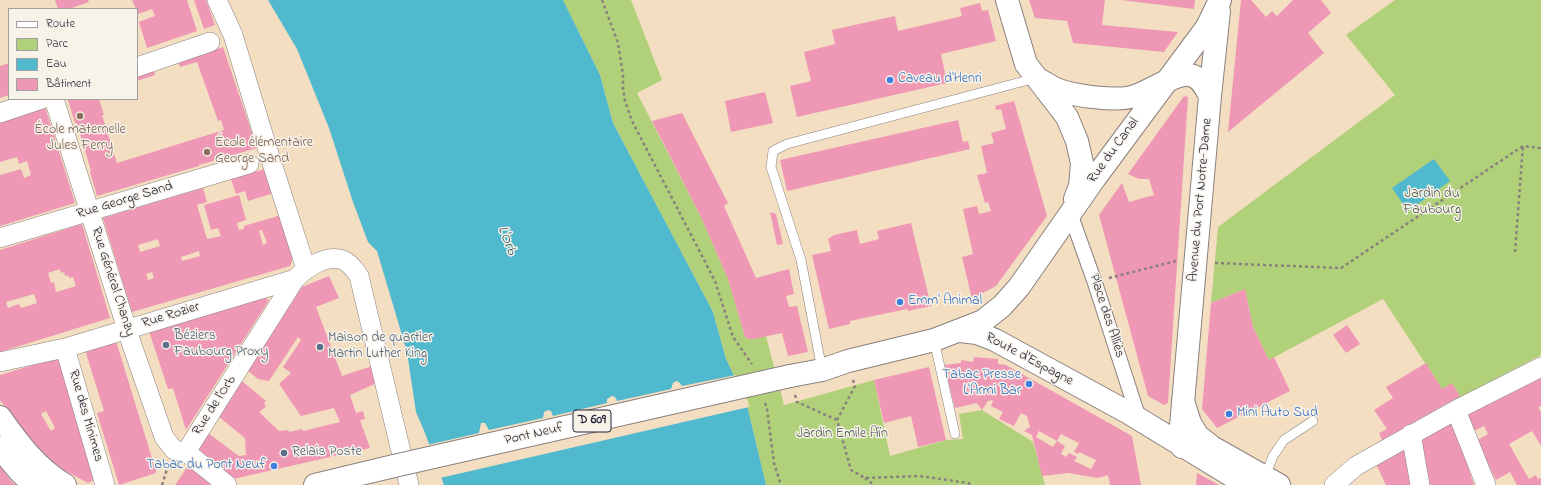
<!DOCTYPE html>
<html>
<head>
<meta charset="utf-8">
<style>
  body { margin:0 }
  #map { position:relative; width:1541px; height:485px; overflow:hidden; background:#f3dec1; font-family:"Indie Flower",sans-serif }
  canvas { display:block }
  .legend { position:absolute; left:8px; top:8px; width:130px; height:92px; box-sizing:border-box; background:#f7f3e8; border:1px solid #a29fa3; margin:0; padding:5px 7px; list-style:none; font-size:12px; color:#22223b }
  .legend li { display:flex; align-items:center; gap:8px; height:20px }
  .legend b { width:20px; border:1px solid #a29fa3 }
</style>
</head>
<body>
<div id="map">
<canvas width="1541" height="485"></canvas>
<ul class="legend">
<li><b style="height:5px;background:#fff"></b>Route</li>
<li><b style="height:11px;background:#b0d179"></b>Parc</li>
<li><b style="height:11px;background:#50b9ce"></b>Eau</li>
<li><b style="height:11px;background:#ee98b5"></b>Bâtiment</li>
</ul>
</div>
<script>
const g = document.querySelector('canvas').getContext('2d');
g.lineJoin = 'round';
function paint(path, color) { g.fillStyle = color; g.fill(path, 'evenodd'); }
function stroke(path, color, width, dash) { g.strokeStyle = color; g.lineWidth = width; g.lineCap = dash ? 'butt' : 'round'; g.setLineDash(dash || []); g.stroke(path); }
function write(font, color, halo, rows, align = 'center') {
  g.font = font + ' "Indie Flower",sans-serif'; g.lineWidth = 3; g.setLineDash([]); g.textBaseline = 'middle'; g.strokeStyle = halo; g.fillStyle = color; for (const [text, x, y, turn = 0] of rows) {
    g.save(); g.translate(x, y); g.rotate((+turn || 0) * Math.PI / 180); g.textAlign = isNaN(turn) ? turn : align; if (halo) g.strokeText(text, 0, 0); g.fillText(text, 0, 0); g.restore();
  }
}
paint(new Path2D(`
  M563,0H631L662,80L637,93L701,217L728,279L745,337L750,339L766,336L784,405L874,380L890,456L946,440L963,439L959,414L982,410L1033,442L1045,485H766L746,401L726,359L713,312L613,123L600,75Z
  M1395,0H1541V355L1449,403L1425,363L1383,299L1269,360L1253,327L1245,289L1211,303L1218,227L1395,95L1346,35Z`), '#b0d179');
paint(new Path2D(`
  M268,0H563L600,75L613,123L713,312L726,359L746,401L766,485H444L425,433L416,412L407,352L377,251L368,242L353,202L329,128L297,49Z
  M1434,159L1450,181L1408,211L1392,188Z`), '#50b9ce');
paint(new Path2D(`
  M736,375L748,401L749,407L440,478L427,445L479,433L481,423H485L489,430L543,418L544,412L548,410L551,411L553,416L607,403V399L612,396L615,397L617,401L671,389L673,383L676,381L679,382L682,386Z`), '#f3dec1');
paint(new Path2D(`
  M55,0H88L89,2L69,9H58Z
  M132,0H187L197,31L147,48L139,22L155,16L152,9L138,14L137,9H136Z
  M194,0H206L215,25L204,29Z
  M1029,0H1105L1102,25L1178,32L1164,52L1073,43L1067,21L1035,18Z
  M1121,0H1195L1194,9Z
  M1241,0H1251L1266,17L1272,11L1277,16L1293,0H1321L1331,13L1308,33L1324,53L1228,132Z
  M980,3L982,11L988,10L996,41L941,54L947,83L797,117L790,86L811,81L804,52L835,44L832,30L895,16L898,31L962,16L960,8Z
  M223,47L257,148L199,165V166L97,196L90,172L91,171L77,123H75L68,100L99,99L104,115H102L117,163L224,130L221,120L218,121L197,62L180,67L178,62Z
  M9,63V95L0,98V66Z
  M154,70L155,75L137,81V76Z
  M765,92L773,123L731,132L725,101Z
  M1184,96L1188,97L1168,403L1164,405L1148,396L1099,215L1122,183L1129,202L1154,195L1149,179H1139L1128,174Z
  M1014,101L1047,216L996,286L972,299L962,257L973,254L963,209L977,206L979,214L991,211L988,202L985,203L977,175L987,173L981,146L994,143L991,133L1006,129L1001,109L996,110L995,106Z
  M45,107L75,203L0,226V175L21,169L24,178L31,175L27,161L19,164L17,157L0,162V122Z
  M682,113L728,203L724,206L756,278L789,269L794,294L786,296L789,307L797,306L808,352L788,356L782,333L754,339H749L745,337L728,279L701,217L652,121Z
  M958,120L963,142L968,141L970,149L787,191L780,160Z
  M265,169L274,193L248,201L245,191L236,194L231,179Z
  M203,188L207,202L197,205L207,239L221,236L218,228L211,230L204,205L239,195L246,220L237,223L239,230L244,229V226L281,215L292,251V261L290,266L132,312L103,218ZM262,230L267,243L263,245L259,231ZM158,239L160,246L140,252L138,245ZM199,251L200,256L182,261L181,257ZM152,272L154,278L148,280L146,274Z
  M770,212L776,214L783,244L777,245Z
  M911,223L931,306L908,311L907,309L850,321V324L829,329L812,255L831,251L828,239L834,235L857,230L860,244L879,239L877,231Z
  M82,224L110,318L0,352V250ZM60,269L61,273L64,272L65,276L68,275L69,278L73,277L76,286L56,292L54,282L51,283L48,273ZM34,294L37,303L21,308L19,304L8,308L6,302Z
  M329,276L339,298L316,307L342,376L375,365L379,382L350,395L356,413L363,411L365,419L360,420L370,448L233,479L197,451L208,433L239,456L246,455L245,438L219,417L242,381L266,401L264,403L266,407L259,412L279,431L288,430L289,432L302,429L303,431L340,422L334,408L301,416L279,384L291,373L283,367L301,340L298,337L269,381L258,379L248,371L302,287Z
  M1245,289L1253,327L1269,360L1274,357L1290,391L1217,428L1202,409L1211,303Z
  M263,297L269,300L186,430L173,388L168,389L149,331Z
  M1347,325L1360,344L1346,353L1333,335Z
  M116,341L156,471V473L119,485L97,413L104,411L85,350Z
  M59,357L96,479L88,483L64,470L32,447L0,400V375ZM46,411L55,428L51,431L41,414Z
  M974,357L998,359V364L1006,365L1132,436L1141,485H1110L1108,475L1098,478L1068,473L1042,476L1032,435L1024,431L1030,427L1027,416L1021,413L1014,426L999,419L1003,412L991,406L993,400L988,401L982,410L977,403L955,408L944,365L961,363V360L973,362ZM1039,431L1057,441L1061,434L1079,443L1074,452L1078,454L1079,452L1096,460L1091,469L1074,461L1077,457L1069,453L1066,457L1061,454L1065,446L1057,441L1053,447L1036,437Z
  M1426,363L1442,389L1452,383L1460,396L1382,440L1379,433L1387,429L1374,410L1393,398L1386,387Z
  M929,367L946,440L918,447L911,416L884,423L874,380Z
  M1541,378V406L1538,407L1541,412V446L1532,431L1509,444L1529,479L1536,475L1538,479L1541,478V485H1517L1510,472L1496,480L1476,441L1488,434L1484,426L1472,432L1465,416Z
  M1453,422L1474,485H1428L1419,439Z
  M1408,445L1415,485H1386L1375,462Z
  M190,463L216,483L208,485H175Z
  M0,466L11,481L16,485H0Z
  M1197,473L1219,485H1196Z`), '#ee98b5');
const service = new Path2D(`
  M934,340L955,434
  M822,370L801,260L771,167L773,151L787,144L1036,78
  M1265,477L1273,456L1284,440L1313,421`);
const pedestrian = new Path2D(`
  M1070,213L1095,283L1139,419`);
const minor = new Path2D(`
  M217,0L233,35L270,157L306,269
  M137,67L210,42
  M54,99L132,345L164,437L174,450L186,452
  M0,113L42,99
  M0,238L249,164
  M65,348L105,485
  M0,362L65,348L295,279
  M1456,410L1486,485
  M1411,434L1420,485
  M186,452L295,279C306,268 326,254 343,260C350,263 355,270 359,276L409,485
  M186,452L227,485
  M1334,485L1356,466L1456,410L1541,367`);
const secondary = new Path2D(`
  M1183,401L1190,423L1198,436L1212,447L1279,485`);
const primary = new Path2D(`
  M1007,0L1026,64L1067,117L1077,141L1082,163L1080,186L1075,199
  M1040,80C1045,83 1050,86 1056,89C1073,96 1118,102 1135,96C1150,91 1176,73 1189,75C1200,76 1205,87 1210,96
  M960,331L977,333L995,340L1129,413L1247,485
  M790,376L822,370L848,361L934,340L983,321L1002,306L1019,287L1095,178L1207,27L1220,0
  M0,417C19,444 37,468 65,485
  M1182,447L1180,437L1181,426L1210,96L1219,11
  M0,448L20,472L34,485
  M315,485L394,466`);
stroke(service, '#8a807e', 10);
stroke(pedestrian, '#8a807e', 16);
stroke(minor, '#8a807e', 20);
stroke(secondary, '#8a807e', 24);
stroke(primary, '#8a807e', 24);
stroke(new Path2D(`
  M602,0L618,43L623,75V88L625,101L632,121L715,281L733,337L752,364
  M1515,252L1523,146
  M1215,263L1341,268L1523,146L1541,148
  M1109,278L1176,261
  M853,380L855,386L837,420L851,470L865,478L920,476L968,483L973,485
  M795,395L797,402L837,420
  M765,403L767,409L774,463L781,485
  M865,478L874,485
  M162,485L168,466`), '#8a807e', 2.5, [3, 3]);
stroke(service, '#fff', 9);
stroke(pedestrian, '#fff', 14);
stroke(minor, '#fff', 19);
stroke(secondary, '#fff', 22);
stroke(primary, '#fff', 22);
const primaryBridge = new Path2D(`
  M394,466L790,376`);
stroke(primaryBridge, '#8a807e', 24, []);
stroke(primaryBridge, '#fff', 22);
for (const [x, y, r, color] of [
  [890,80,4,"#3f7fe0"],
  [80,116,4,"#8d6e63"],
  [207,152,4,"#8d6e63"],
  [900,302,4,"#3f7fe0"],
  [166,345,4,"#5c6f8a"],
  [320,347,4,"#5c6f8a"],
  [1029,384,4,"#3f7fe0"],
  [1229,414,4,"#3f7fe0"],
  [284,453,4,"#5c6f8a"],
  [274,466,4,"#3f7fe0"]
]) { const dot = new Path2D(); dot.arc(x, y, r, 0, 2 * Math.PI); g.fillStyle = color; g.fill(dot); stroke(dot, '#f7f3e8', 1.5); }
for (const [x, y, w] of [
  [592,421,38]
]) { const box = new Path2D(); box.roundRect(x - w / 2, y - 11, w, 22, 3); g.fillStyle = '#f7f3e8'; g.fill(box); stroke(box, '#22223b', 1); }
write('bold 13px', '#22223b', null, [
  ["D 609",592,421]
]);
write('14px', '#366cbe', '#f7f3e8', [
  ["Caveau d'Henri",898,80],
  ["Emm' Animal",908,302],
  ["Tabac Presse",1021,376,"right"],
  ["L'Armi Bar",1021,392,"right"],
  ["Mini Auto Sud",1237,414],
  ["Tabac du Pont Neuf",266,466,"right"]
], 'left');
write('14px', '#785e54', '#f7f3e8', [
  ["École maternelle",80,131],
  ["Jules Ferry",80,147],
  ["École élémentaire",215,144,"left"],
  ["George Sand",215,160,"left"]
]);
write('14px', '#22223b', '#f7f3e8', [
  ["Rue du Canal",1114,151,-54],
  ["Avenue du Port Notre-Dame",1201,200,-85],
  ["Rue George Sand",125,201,-17],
  ["Rue Général Chanzy",112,282,72],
  ["Rue Rozier",171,316,-17],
  ["Place des Alliés",1106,316,72],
  ["Route d'Espagne",1029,360,28],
  ["Rue de l'Orb",215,406,-57],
  ["Rue des Minimes",85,416,74],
  ["Pont Neuf",534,435,-13]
]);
write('14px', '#4d574e', '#f7f3e8', [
  ["Jardin du",1432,195],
  ["Faubourg",1432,211],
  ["Jardin Emile Aïn",842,435]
]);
write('14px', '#4e5e75', '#f7f3e8', [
  ["Béziers",174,337],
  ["Faubourg Proxy",174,353],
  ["Maison de quartier",328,339],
  ["Martin Luther King",328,355],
  ["Relais Poste",292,453]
], 'left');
write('italic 15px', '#32576e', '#f7f3e8', [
  ["L'Orb",506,241,69]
]);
</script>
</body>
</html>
